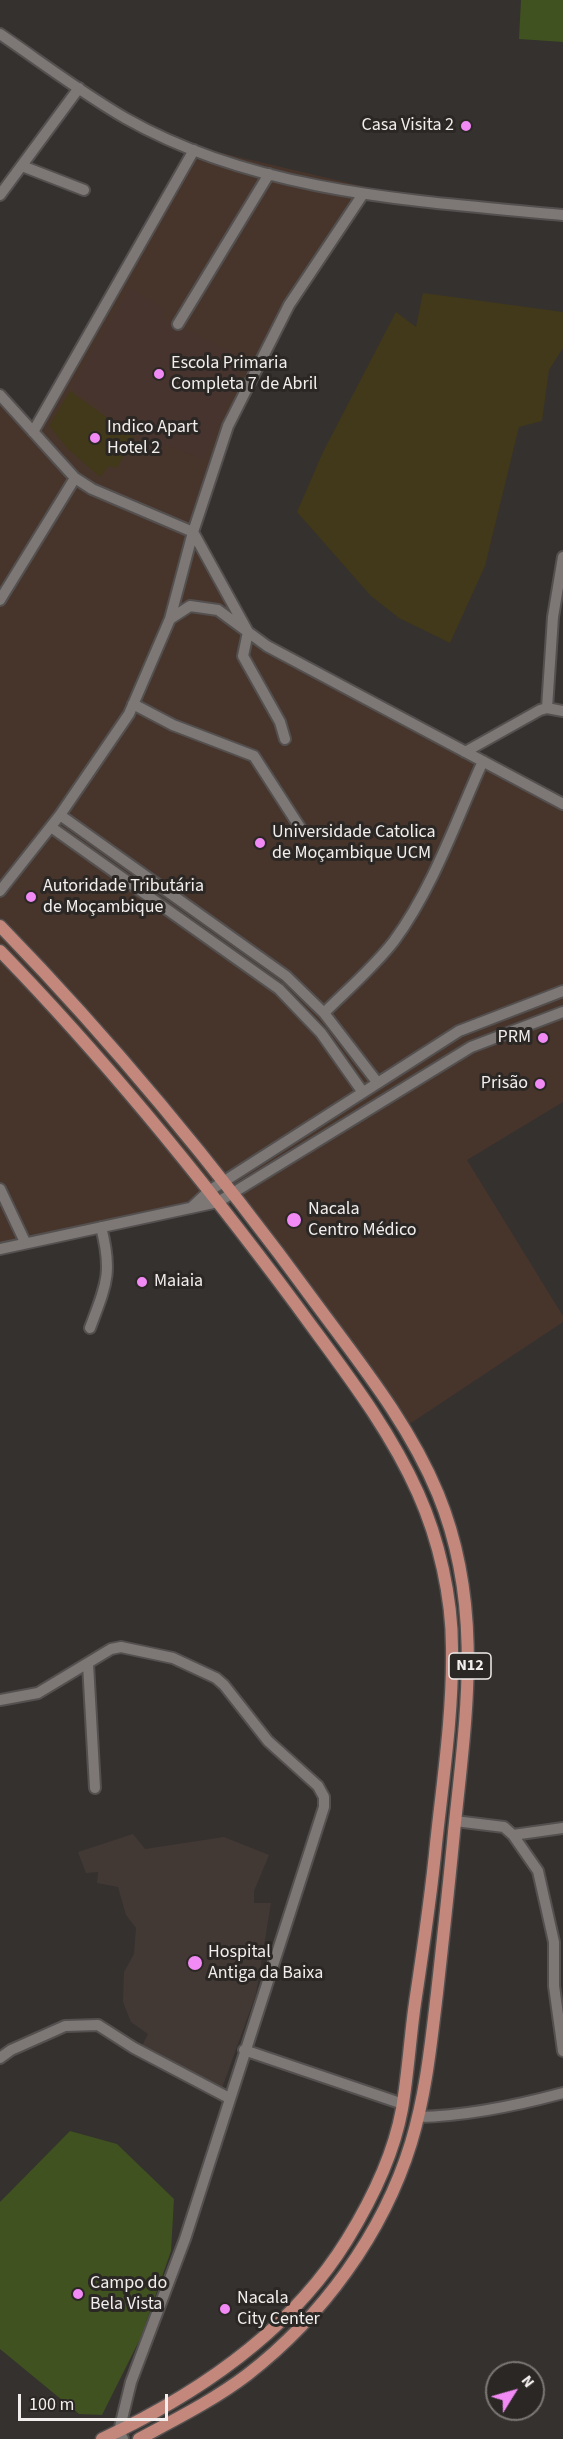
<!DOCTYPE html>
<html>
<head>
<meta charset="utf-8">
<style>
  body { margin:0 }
  #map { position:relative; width:563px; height:2439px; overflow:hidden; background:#35312f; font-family:"Source Sans 3",sans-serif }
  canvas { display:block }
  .north { position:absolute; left:485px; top:2361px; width:60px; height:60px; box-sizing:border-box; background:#2b2725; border:2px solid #7a7775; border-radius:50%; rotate:53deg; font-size:16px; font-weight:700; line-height:24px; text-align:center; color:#f1eeed }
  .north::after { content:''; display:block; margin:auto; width:21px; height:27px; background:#f18af4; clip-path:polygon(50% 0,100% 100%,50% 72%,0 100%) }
  .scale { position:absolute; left:18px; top:2394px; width:150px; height:27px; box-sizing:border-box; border:3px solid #f1eeed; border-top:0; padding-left:8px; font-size:18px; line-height:21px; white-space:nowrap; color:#f1eeed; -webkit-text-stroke:4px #2b2725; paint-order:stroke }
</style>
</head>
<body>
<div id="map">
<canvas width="563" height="2439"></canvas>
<div class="north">N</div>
<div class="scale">100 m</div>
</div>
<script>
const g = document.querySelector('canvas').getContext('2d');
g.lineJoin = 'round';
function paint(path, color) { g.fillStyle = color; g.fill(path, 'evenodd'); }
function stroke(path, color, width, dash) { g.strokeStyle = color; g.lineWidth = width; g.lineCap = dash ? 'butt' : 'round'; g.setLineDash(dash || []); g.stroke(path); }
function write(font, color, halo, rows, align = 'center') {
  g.font = font + ' "Source Sans 3",sans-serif'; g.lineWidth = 6; g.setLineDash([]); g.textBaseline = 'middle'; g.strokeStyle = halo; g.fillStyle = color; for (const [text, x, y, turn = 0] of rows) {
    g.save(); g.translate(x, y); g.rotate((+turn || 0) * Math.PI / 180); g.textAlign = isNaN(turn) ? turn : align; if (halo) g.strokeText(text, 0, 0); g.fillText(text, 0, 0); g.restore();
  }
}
paint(new Path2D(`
  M196,147L366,187L287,302L186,530L246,635L563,799V1102L467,1160L563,1316V1322L408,1425L239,1195L183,1215L25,1241L0,1254V398L32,430Z`), '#47352c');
paint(new Path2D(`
  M133,1834L145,1849L224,1837L269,1855L254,1891V1903H271L256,1994L222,2088L142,2046L148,2034L131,2022L123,2002L124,1972L134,1954L136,1928L126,1915L118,1887L97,1883L98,1872L86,1873L78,1852Z`), '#433934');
paint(new Path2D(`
  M130,288L163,309L161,318L245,360L204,459L139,435L72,388Z`), '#47342e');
paint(new Path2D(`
  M521,0H563V42L519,39Z
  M70,2131L117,2144L174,2199L171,2251L141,2337L102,2415L79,2414L0,2349V2202Z`), '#3f5220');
paint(new Path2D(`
  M423,293L563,312V348L549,370L542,421L519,427L485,566L450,643L399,618L371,596L297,512L323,452L396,312L416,327Z
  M70,391L134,437L117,468L109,466L100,477L68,449L49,426Z`), '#413919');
const minor = new Path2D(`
  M0,34C41,62 82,93 125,118C257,193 416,201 563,215
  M22,166L84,190
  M0,195L79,88
  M178,324L269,174
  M0,395L75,478L92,489L193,532L248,632L243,656L280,722L285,739
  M33,432L194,150
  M0,600L75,478
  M170,619L190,606L218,610L267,646L563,804
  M133,704L173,725L254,756L301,829
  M547,708L553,617L563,557
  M465,752L540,710L547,708L563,711
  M60,815L286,976L324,1013L377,1082
  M51,827L279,989L321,1033L362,1091
  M0,891L60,815L129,714L170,619L193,532L228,426L289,305L363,194
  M324,1013C347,990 374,967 394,941C433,888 456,821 483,761
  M0,1189L25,1242
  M191,1208L209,1191L459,1031L563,991
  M0,1249L218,1202L471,1047L563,1012
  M90,1328C106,1285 113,1273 101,1227
  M88,1664L95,1788
  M0,1700L38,1693L111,1649L121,1647L173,1658L216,1678L224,1685L268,1741L318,1786L324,1797V1807L185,2239L131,2382L119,2431L123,2439
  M455,1821L504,1827L513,1835L538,1871L554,1942V1986L563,2051
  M513,1835L563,1828
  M244,2050L403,2104
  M0,2058L11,2050L65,2026L98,2025L134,2048L229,2098
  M418,2117C467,2116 515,2106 563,2093`);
const major = new Path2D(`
  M0,926C115,1044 220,1172 317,1305C362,1366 409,1424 438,1494C484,1606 466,1716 454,1832C449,1885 443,1939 437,1993C431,2043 426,2094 411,2143C383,2234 322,2317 247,2375C214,2400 176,2419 139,2439
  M0,951C108,1062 205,1182 297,1306C341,1367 387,1424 418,1493C439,1540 452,1597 452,1648C453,1713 443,1779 436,1844C431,1897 423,1950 415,2003C410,2038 408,2074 402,2109C394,2153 371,2201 347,2240C291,2331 198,2394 102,2439`);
stroke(minor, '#53504f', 14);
stroke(major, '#53504f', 15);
stroke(minor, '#7d7876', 10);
stroke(major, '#c3877b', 12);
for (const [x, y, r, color] of [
  [466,126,6,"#f18af4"],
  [159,374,6,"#f18af4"],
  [95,438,6,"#f18af4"],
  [260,843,6,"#f18af4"],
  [31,897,6,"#f18af4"],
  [543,1038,6,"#f18af4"],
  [540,1084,6,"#f18af4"],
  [294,1220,8,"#f18af4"],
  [142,1282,6,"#f18af4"],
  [195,1963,8,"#f18af4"],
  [78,2294,6,"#f18af4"],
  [225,2309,6,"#f18af4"]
]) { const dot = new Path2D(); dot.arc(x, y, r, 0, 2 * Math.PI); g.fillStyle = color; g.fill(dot); stroke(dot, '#2b2725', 2); }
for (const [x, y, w] of [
  [470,1666,42]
]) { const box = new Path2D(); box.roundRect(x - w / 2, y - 13, w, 26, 4.5); g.fillStyle = '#2b2725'; g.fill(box); stroke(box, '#f1eeed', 1.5); }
write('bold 16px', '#f1eeed', null, [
  ["N12",470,1666]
]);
write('18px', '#f1eeed', '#2b2725', [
  ["Casa Visita 2",454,126,"right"],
  ["Escola Primaria",171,364],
  ["Completa 7 de Abril",171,385],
  ["Indico Apart",107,428],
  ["Hotel 2",107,449],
  ["Universidade Catolica",272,833],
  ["de Moçambique UCM",272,854],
  ["Autoridade Tributária",43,887],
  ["de Moçambique",43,908],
  ["PRM",531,1038,"right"],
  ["Prisão",528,1084,"right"],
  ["Nacala",308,1210],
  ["Centro Médico",308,1231],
  ["Maiaia",154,1282],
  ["Hospital",208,1953],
  ["Antiga da Baixa",208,1974],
  ["Campo do",90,2284],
  ["Bela Vista",90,2305],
  ["Nacala",237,2299],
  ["City Center",237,2320]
], 'left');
</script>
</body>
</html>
